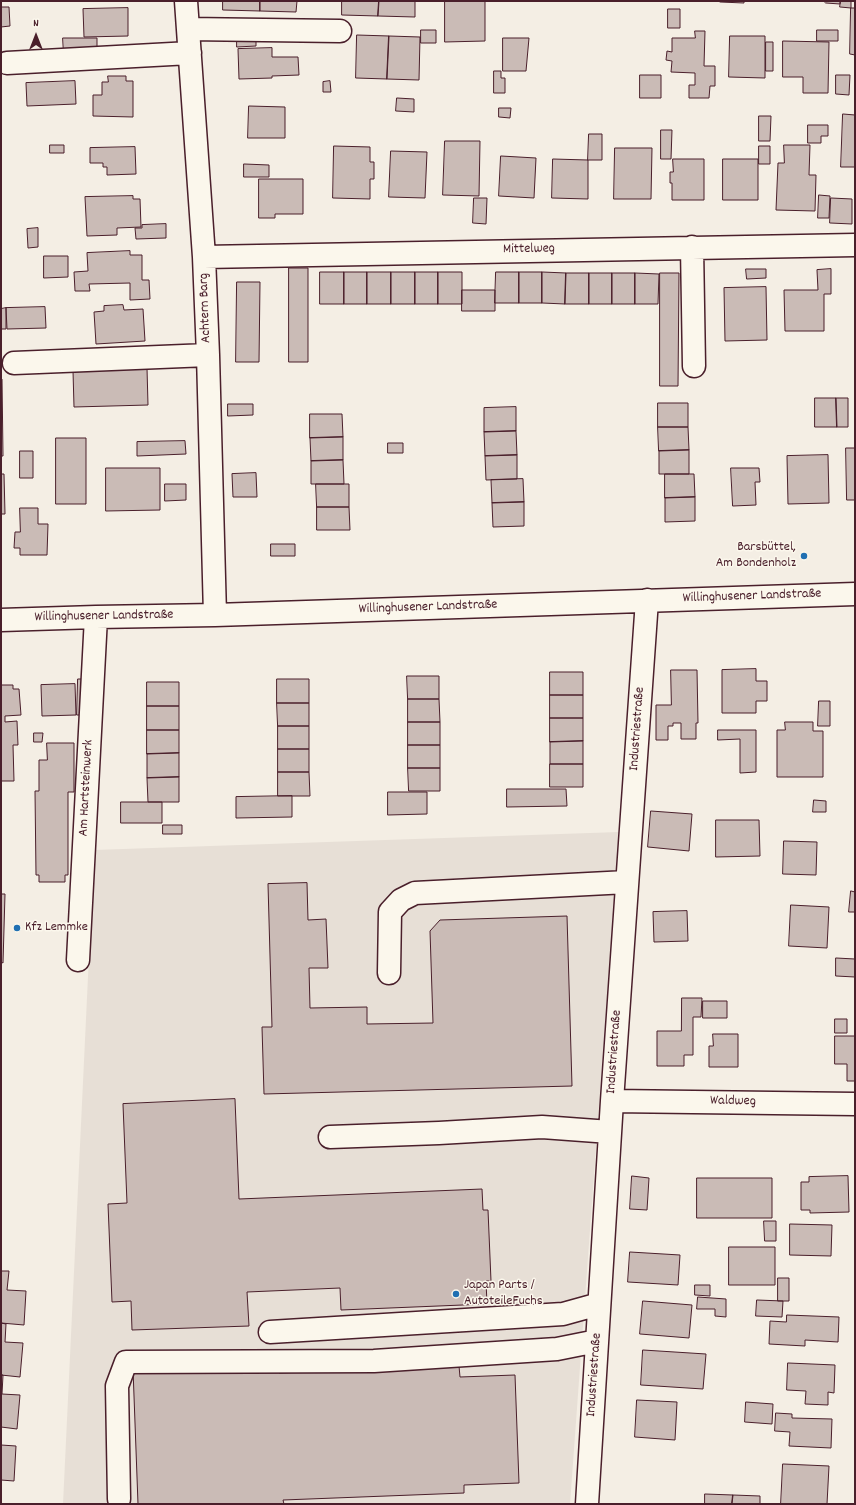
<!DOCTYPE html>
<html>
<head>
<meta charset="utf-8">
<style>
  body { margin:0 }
  #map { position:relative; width:856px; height:1505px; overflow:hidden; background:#f4eee4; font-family:Dekko,sans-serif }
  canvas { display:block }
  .frame { position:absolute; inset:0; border:2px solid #4a1f2b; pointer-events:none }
  .north { position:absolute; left:16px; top:16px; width:40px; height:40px; -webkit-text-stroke:3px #fbf7ec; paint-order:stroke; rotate:0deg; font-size:11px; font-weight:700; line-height:16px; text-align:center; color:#4a1f2b }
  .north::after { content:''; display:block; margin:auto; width:14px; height:18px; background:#4a1f2b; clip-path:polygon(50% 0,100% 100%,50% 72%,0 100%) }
</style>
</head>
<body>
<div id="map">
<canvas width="856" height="1505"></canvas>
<div class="frame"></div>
<div class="north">N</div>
</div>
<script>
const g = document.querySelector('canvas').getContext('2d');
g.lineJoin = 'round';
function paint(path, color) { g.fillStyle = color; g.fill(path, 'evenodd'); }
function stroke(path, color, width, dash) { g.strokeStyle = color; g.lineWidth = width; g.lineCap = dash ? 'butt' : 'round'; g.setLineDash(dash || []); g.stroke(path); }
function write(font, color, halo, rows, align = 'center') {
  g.font = font + ' Dekko,sans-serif'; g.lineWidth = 3; g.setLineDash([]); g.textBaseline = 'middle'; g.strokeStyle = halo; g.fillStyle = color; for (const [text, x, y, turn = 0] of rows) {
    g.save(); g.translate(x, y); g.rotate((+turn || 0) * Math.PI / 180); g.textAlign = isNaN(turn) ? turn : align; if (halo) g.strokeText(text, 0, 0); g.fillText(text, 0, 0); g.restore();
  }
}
paint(new Path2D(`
  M619,832L570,1504H63L94,850Z`), '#e7dfd6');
const building = new Path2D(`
  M223,1H260V11L223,10Z
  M260,1H297L296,12L260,11Z
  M342,1H379L378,16L342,15Z
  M379,1H415V17L378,16Z
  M445,1H485V41L445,42Z
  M720,1H744V3L720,2Z
  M824,1H840V4L826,3Z
  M841,1H851V8L840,7Z
  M1,7H9L10,26L1,27Z
  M128,8V36L84,37L83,9Z
  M851,8H855V55L850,54Z
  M668,9H680V28H668Z
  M421,30H436V43H421Z
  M817,30H838V41H817Z
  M695,31H705L704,66H715V86H710L709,98H689V85H695V73L671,72L672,61L666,60L667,51L672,52V38H695Z
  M357,35L389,36L387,79L356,78Z
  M237,36H256V46L237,47Z
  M389,36L420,37L419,80L387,79Z
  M730,36H765V78L729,77Z
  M63,38H97V54L64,55Z
  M503,38H529L526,71H503Z
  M783,41L829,42L828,93H803V77H783Z
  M766,42H773V71H766Z
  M272,48V57H298L299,75L272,76V78L239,79L238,49Z
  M494,71H501V78H505V93H494Z
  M640,75H661V98H640Z
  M836,75H850L849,95L836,94Z
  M108,76H126V81H133V117L93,116V95H102V82H108Z
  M75,81L76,104L27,106L26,83Z
  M330,81L331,92H323V82Z
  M397,98L414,99V112L396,111Z
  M249,106L285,107V138H248Z
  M499,108H511L510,118L499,117Z
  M843,114L855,115V167H841Z
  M759,116H771L770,141H759Z
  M808,125H828V136H821V143H808Z
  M661,130H672L671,159H661Z
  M589,134H602V160H588Z
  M445,141H480L479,196L443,195Z
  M50,145H64V153H50Z
  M784,145H810L809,175H816L815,211L776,210L778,163H784Z
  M334,146L370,147V162H374V179H370V199L333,198Z
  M759,146H770V164H759Z
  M135,147L136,174L107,175V167H103V163H90V148Z
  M615,148H652L651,199H614Z
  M391,151L427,152L425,198L389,197Z
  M501,156L536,158L534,198L499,196Z
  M553,159L588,160V199L552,198Z
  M673,159H704V200H672V183H670V172H673Z
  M723,159H758V200H723Z
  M244,164L269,165V177H244Z
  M259,179H303V214H275V218H259Z
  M819,195L830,196L829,218H818Z
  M133,196V199H140L141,227L117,228V235L87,236L85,197Z
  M474,198H487L486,224L473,223Z
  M831,198L852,199V224L830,223Z
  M166,224V238L136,239L135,228H142V225Z
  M38,228V247L28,248L27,229Z
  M130,251V255H142V280H149L150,299L130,300V283L89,284L90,291H75L74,272L88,271L87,253Z
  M44,256H68V277L44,278Z
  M289,268H308V362H289Z
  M746,269H766V278L747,279Z
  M831,269V294H824V331H785L784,290H818L817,270Z
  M320,272H344V304H320Z
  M344,272H367V304H344Z
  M367,272H391V304H367Z
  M391,272H415V304H391Z
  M415,272H438V304H415Z
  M438,272H462V304H438Z
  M496,272H519V303H495Z
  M519,272H542V303H519Z
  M542,272L566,273L565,304L542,303Z
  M566,273H589V304H565Z
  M589,273H612V304H589Z
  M612,273H635V304H612Z
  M635,273L659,274L658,304H635Z
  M660,273H679L678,386H660Z
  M237,282H260L259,362H236Z
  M766,287L767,340L725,341L724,288Z
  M462,290H495V311H462Z
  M123,305L124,310L143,309L145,341L96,344L94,312L104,311V306Z
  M45,307L46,328L7,329L6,308Z
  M6,308V329H1V309Z
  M147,368L148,405L74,407L73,371Z
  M1,379H2L3,456H1Z
  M815,398H836L837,427H815Z
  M836,398H848V427H837Z
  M658,403H688V427H658Z
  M228,404H253V415L228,416Z
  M516,407V431L484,432V408Z
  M310,414H342L343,437L310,438Z
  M658,427H688L689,450L659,451Z
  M516,431L517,455L485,456L484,432Z
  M343,437V460L311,461L310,438Z
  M56,438H86V504H56Z
  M185,441L186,454L137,456V442Z
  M388,443H403V453H388Z
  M846,448H855V500H847Z
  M689,450V474H659V451Z
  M20,451H33V478H20Z
  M517,455V479L486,480L485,456Z
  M828,455L829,503L788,504L787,456Z
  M343,460L344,484H311V461Z
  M106,468H160V510L106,511Z
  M731,468H759L760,482H755L756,505L733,506Z
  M256,473L257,497H233L232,474Z
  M1,474H4L5,514H1Z
  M665,474H694L695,497L665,498Z
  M523,479L524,502L492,503L491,480Z
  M165,484H186V500L165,501Z
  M316,484H349V507H317Z
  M695,497V521L665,522V498Z
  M524,502V526L493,527L492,503Z
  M317,507H349L350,530H317Z
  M20,508H38V524H48L47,555H20V548H14L15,532H20Z
  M271,544H295V556H271Z
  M756,669V681H767V701H756V713H722V670Z
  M671,670H697L698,723H696V739H681V723H673V726H668V740H656V705H671Z
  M550,672H583V695H550Z
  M407,676H439V699H408Z
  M78,679H87L86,715H77Z
  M277,679H309V703H277Z
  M147,682H179V706H147Z
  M75,684L76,715L42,716L41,685Z
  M1,685H13V689H19L21,715L5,716V722L17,721L18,745H13L14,781H1Z
  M550,695H583V718H550Z
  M408,699H439L440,722H408Z
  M819,701H830V726H818Z
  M277,703H309V726H278Z
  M147,706H179V730H147Z
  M550,718H583V741L550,742Z
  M408,722H440V745H408Z
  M785,722H813V731H823V777H777V730H785Z
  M278,726H309V749H278Z
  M147,730H179V753L147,754Z
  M718,730H756V772L740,773V739L718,740Z
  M34,733H43L42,742H34Z
  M583,741V764H550V742Z
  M47,743H74V792H68V875H65V882H39V875H36L35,791H39V760H47Z
  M408,745H440V768H408Z
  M278,749H309V772H278Z
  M179,753V777L147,778V754Z
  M550,764H583V787H550Z
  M408,768H440V791H409Z
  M278,772H309L310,796H278Z
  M179,777V802H148L147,778Z
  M507,789H566L567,806L507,807Z
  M388,792H427V814L388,815Z
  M292,796V817L236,818V797Z
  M814,800L826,801V812H813Z
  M121,802H162V823H121Z
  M651,811L692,814L689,851L648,847Z
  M716,820H759L760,856L716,857Z
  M163,825H182V834H163Z
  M784,841L817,842L816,875L783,874Z
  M307,883L308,920L326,919L328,968H309L310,1008L367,1007V1024L433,1023L430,931L440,920L567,916L572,1086L264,1094L262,1027H272L268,884Z
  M851,891L855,892V912H849Z
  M1,894H5L3,963L1,962Z
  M791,905L829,907L827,948L789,946Z
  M687,911L688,941L654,942L653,912Z
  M836,958L855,959V977L836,976Z
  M682,998H702L701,1017H693V1055H684V1066H657V1031H681Z
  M703,1001H727V1018H703Z
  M835,1019H847V1033H835Z
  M713,1034H738V1067H709V1046H713Z
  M835,1036H855V1081H847V1064H835Z
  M235,1099L239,1199L482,1189L483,1210H488L491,1281H486L487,1304L341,1310L340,1288L247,1292L249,1326L132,1330L131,1301L112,1302L108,1204L127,1203L123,1104Z
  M632,1176L649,1178L647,1210L630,1209Z
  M848,1176L849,1212L810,1213V1210H801V1182H809V1177Z
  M697,1178H772V1218H697Z
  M764,1221H776V1241H765Z
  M790,1224L832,1225L831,1256L790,1255Z
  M729,1247H775V1285H729Z
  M630,1252L680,1255L678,1285L628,1282Z
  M1,1271H9L7,1290L26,1291L24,1325L1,1323Z
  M778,1278H789V1301H778Z
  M695,1285H710V1296L695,1295Z
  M698,1297L726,1299V1317L715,1316V1309H697Z
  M757,1300L783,1301L782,1317L756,1316Z
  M643,1301L692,1305L689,1338L640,1334Z
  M787,1315L839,1317L838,1342L805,1340V1346L769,1344L770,1321L786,1322Z
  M1,1323L6,1324L5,1342L23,1343L20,1377L1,1375Z
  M643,1350L706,1354L703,1389L641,1385Z
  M788,1363L835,1365L834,1393L828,1392V1405L805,1404L806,1391L787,1390Z
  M279,1364V1373L459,1366L460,1377L515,1375L519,1483L464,1485V1493L283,1500L284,1504H138L133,1369Z
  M1,1375H3L2,1394L20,1395L17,1429L1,1427Z
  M637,1400L677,1402L675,1440L635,1437Z
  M746,1402L773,1404L772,1424L745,1422Z
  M776,1413L792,1414V1418L832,1419L831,1448L789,1446L790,1432L775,1431Z
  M1,1445L16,1446L14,1481L1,1480Z
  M783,1464L829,1466L827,1504H781Z
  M705,1494L733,1495L732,1504H705Z
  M733,1495L760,1496V1504H732Z`);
paint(building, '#cabbb6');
stroke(building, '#4a1f2b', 1);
const minor = new Path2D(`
  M186,1L204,257L208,355L215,615
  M188,29L340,31
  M7,63L190,53
  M692,247L694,366
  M204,257L855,245
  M14,363L208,355
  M1,620L96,617L215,615L855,594
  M78,960L96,617
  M389,973L390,912L401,900L415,893L627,882
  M612,1101L855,1104
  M330,1137L439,1133L542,1127L610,1132
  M270,1332L563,1314L599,1304
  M119,1499L117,1386L126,1362L374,1361L557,1349L597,1341
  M587,1504L612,1101L647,600`);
stroke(minor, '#4a1f2b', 25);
stroke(minor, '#fbf7ec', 22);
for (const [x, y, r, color] of [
  [804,556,4,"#1f6fb2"],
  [17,928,4,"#1f6fb2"],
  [456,1294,4,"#1f6fb2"]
]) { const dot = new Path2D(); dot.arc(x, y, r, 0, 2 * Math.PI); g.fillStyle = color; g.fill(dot); stroke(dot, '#fbf7ec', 1.5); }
write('14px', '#4a1f2b', '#fbf7ec', [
  ["Mittelweg",529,250,-1],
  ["Achtern Barg",206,308,-92],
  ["Willinghusener Landstraße",752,597,-2],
  ["Willinghusener Landstraße",428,608,-2],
  ["Willinghusener Landstraße",104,617,-1],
  ["Industriestraße",638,729,-86],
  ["Am Hartsteinwerk",87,788,-87],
  ["Industriestraße",615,1052,-86],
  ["Waldweg",733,1102,1],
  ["Industriestraße",595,1375,-86]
]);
write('14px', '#4a1f2b', '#fbf7ec', [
  ["Barsbüttel,",796,548,"right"],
  ["Am Bondenholz",796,564,"right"],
  ["Kfz Lemmke",25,928],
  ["Japan Parts /",464,1286],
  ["AutoteileFuchs",464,1302]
], 'left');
</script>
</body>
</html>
